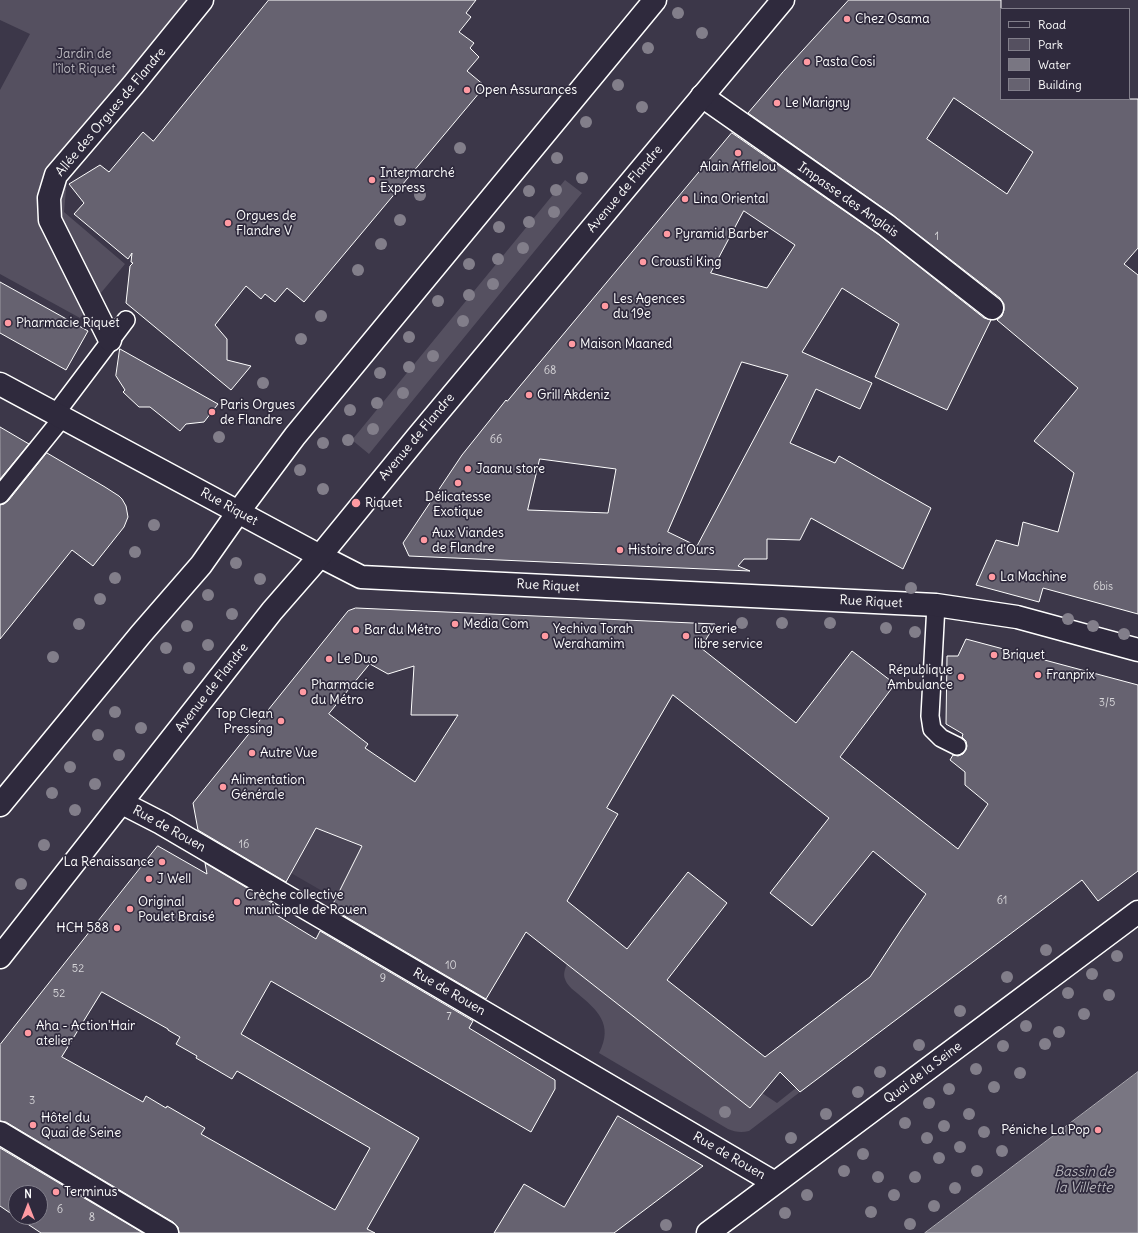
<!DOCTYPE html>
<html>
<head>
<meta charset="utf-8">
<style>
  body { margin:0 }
  #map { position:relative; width:1138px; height:1233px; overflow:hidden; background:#3c3749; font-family:Delius,sans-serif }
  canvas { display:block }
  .legend { position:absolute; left:1000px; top:8px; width:130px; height:92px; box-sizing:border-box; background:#2f2a3d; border:1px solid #827f8b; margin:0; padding:5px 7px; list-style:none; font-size:12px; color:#fff }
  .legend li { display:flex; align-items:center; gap:8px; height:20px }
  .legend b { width:20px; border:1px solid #827f8b }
  .north { position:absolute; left:8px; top:1185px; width:40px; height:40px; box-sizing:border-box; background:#2f2a3d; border:1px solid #827f8b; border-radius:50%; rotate:0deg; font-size:11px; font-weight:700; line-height:16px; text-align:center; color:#fff }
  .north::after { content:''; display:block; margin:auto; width:14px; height:18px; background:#ff9aa2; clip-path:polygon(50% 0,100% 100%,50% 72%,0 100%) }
</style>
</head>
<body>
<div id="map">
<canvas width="1138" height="1233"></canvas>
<ul class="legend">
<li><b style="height:5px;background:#2f2a3d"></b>Road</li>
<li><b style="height:11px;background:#555060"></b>Park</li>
<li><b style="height:11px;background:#797682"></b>Water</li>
<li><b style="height:11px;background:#666270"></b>Building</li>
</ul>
<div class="north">N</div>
</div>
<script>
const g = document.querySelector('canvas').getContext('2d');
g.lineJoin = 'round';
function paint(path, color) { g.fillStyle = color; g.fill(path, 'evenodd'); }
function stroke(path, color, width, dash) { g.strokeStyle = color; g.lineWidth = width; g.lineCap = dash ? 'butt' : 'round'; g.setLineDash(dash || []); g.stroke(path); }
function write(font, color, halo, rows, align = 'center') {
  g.font = font + ' Delius,sans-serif'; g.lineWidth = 3.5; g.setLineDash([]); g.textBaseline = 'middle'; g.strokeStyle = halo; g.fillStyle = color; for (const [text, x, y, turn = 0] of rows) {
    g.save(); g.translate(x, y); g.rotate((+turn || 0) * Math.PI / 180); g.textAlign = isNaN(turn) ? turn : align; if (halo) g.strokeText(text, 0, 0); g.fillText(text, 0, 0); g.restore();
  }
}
paint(new Path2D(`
  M316,828L362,846L336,899L291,873Z`), '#494455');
paint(new Path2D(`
  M0,0H214L67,179L64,212L125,264L80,318L0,274V90L30,34L0,20Z
  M565,180L582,193L369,454L352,440Z
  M567,964L750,1108L762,1093L777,1103L796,1088L800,1092L749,1131C741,1133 735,1132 728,1129L599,1053C614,1024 597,1010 577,993C572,989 567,985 565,979C563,974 565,969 567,964Z`), '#555060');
const water = new Path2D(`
  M1138,1072V1233H925Z`);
paint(water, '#797682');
stroke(water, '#afadb4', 1);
const building = new Path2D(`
  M269,0H476L466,13L471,17L459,32L474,43L470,48L479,57L467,71L485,86L304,302L287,288L275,302L265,294L261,299L246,286L215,325L227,339V360L251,366L231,390L126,303L130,266L133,263L131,262L132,253L128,259L74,214L84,203L69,184L100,165L109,172L143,132L153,141Z
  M849,0H1001V99H1138V248L1124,264L1138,275V614L1043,588L1039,602L976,585L996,540L1018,546L1023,522L1058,532L1074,473L1034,441L1078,388L997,320L1002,316L1004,310V304L1000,298L893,215L748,113L783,72ZM954,98L1033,152L1007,194L927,139Z
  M732,133L879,235L984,318L991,320L947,410L875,377L899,324L842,288L802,352L872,383L860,409L816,389L790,443L835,463L839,456L931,508L903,569L811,518L800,540L767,539V559H744L738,566L750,571L409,556L403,543L462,455L506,400L507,401ZM744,211L795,245L767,288L711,273ZM742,362L788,375L697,546L668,532ZM540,459L616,469L608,513L528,510Z
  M0,282L88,331L66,370L0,333Z
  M120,349L218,404L204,422L186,424L180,431L150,407H139L123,392L125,390L116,376Z
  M0,427L29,444L0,479Z
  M47,453L105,487L119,496L122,499L126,506L128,517L124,527L93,566L72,550L0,639V505L4,504L8,501Z
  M356,608L715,624L701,648L796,723L852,651L895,684L840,757L958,849L988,804L965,785V772L950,760L953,755L958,756L963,754L966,750L967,746L966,741L962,737L963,734L946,724L947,656H958L966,639L1138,685V871L1098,901L1082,880L800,1092L780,1072L750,1108L526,932L486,999L331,908L362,846L316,828L286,882L198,830L193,803L348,611ZM370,664L388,674L414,666L411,715H458L415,782L365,748L368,744L329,714ZM673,695L829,818L770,893L812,926L873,851L926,894L901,930L870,977L765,1057L667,980L727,903L688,872L627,949L567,901L618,814L607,808Z
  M158,846L207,874L205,863L274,904L270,911L316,939L320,931L473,1021L469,1028L555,1080V1089L531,1132L271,981L241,1034L419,1138L367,1229L375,1233H179L178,1227L173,1222L6,1122L0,1121V1045ZM102,992L168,1029V1030L180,1037L176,1044L197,1056L196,1058L232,1079L237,1071L370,1148L335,1210L201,1134L205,1128L167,1106L166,1108L146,1096L143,1102L62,1057Z
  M618,1116L703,1166L614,1233H494L524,1184L564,1207Z
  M0,1148L143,1233H41L17,1217H40V1193H16V1217L0,1206Z`);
paint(building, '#666270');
stroke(building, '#fff', 1);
const service = new Path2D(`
  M56,413L126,320
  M0,495L63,417
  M936,605L930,716L932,729L941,738L957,746`);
const pedestrian = new Path2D(`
  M702,96L886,225L992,308
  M110,340L50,220L49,198L56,175L133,85L202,0`);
const minor = new Path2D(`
  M320,556L361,577L936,605L1017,617L1138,650
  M122,803L161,823L775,1183
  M0,1133L167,1233
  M708,1233L1138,912`);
const tertiary = new Path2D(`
  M0,384L320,556`);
const primary = new Path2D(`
  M0,805L141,634L201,565L239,511L295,436L655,0
  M0,957L272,611L320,556L419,435L783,0`);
stroke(service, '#fff', 20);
stroke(pedestrian, '#fff', 25);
stroke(minor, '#fff', 25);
stroke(tertiary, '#fff', 25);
stroke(primary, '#fff', 25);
stroke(service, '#2f2a3d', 17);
stroke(pedestrian, '#2f2a3d', 22);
stroke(minor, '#2f2a3d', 22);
stroke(tertiary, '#2f2a3d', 22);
stroke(primary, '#2f2a3d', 22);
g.fillStyle = '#827e8a';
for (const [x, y] of [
  [678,13],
  [702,33],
  [648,48],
  [618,85],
  [642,107],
  [586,122],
  [460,148],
  [557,158],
  [582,178],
  [556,190],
  [529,191],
  [420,195],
  [554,212],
  [400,220],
  [529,222],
  [499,227],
  [381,244],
  [523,248],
  [498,259],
  [469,264],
  [358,270],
  [493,284],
  [469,295],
  [438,301],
  [321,316],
  [463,321],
  [409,337],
  [301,339],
  [433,356],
  [409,367],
  [380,373],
  [263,383],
  [403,393],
  [377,403],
  [350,410],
  [373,429],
  [219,437],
  [348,440],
  [323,443],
  [300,470],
  [323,489],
  [154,525],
  [135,552],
  [236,563],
  [115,578],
  [260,579],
  [911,588],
  [208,595],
  [100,599],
  [232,614],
  [1068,619],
  [742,623],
  [782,623],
  [830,623],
  [79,624],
  [187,626],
  [1093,626],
  [886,628],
  [915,632],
  [1124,634],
  [208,645],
  [166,648],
  [53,657],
  [189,668],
  [115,712],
  [141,728],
  [98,735],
  [119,755],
  [70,767],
  [95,784],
  [52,793],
  [75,810],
  [44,845],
  [21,884],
  [1046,950],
  [1117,956],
  [1092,974],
  [1007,977],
  [1068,993],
  [1109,995],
  [960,1011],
  [1084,1014],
  [1026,1026],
  [1059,1032],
  [1045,1044],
  [919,1045],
  [1003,1046],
  [976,1069],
  [880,1072],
  [1020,1073],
  [994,1087],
  [949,1089],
  [858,1092],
  [929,1103],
  [725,1112],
  [826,1114],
  [969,1114],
  [905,1123],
  [944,1126],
  [984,1132],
  [791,1138],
  [927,1138],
  [960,1147],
  [1002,1151],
  [863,1154],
  [939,1158],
  [844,1171],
  [977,1171],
  [878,1177],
  [915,1177],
  [955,1188],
  [807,1195],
  [894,1195],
  [934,1206],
  [871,1212],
  [785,1213],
  [910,1224],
  [666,1225]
]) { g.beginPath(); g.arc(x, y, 6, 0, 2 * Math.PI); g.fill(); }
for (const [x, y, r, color] of [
  [847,19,4,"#ff9aa2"],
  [807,62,4,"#ff9aa2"],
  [467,90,4,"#ff9aa2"],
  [777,103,4,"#ff9aa2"],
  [738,153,4,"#ff9aa2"],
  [372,180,4,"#ff9aa2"],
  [685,199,4,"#ff9aa2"],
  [228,223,4,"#ff9aa2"],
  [667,234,4,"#ff9aa2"],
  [643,262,4,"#ff9aa2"],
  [605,306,4,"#ff9aa2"],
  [8,323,4,"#ff9aa2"],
  [572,344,4,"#ff9aa2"],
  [529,395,4,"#ff9aa2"],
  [212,412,4,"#ff9aa2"],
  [468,469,4,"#ff9aa2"],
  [458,483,4,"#ff9aa2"],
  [356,503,5,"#ff9aa2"],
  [424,540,4,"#ff9aa2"],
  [620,550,4,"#ff9aa2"],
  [992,577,4,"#ff9aa2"],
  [455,624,4,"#ff9aa2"],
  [356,630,4,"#ff9aa2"],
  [545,636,4,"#ff9aa2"],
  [686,636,4,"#ff9aa2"],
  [994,655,4,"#ff9aa2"],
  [329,659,4,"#ff9aa2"],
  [1038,675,4,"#ff9aa2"],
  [961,677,4,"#ff9aa2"],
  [303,692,4,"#ff9aa2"],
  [281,721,4,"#ff9aa2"],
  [252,753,4,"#ff9aa2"],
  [223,787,4,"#ff9aa2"],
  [162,862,4,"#ff9aa2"],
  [149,879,4,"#ff9aa2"],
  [237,902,4,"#ff9aa2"],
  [130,909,4,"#ff9aa2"],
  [117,928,4,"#ff9aa2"],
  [28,1033,4,"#ff9aa2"],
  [33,1125,4,"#ff9aa2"],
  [1098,1130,4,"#ff9aa2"],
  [56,1192,4,"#ff9aa2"]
]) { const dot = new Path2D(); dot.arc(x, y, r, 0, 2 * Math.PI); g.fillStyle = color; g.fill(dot); stroke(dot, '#2f2a3d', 1.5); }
write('11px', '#d9d8db', null, [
  ["1",937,237],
  ["68",550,371],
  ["66",496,440],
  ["6bis",1103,587],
  ["3/5",1107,703],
  ["16",244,845],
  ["61",1002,901],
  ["10",451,966],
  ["52",78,969],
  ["9",383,979],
  ["52",59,994],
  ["7",449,1017],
  ["3",32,1101],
  ["6",60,1210],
  ["8",92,1218]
]);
write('13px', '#fff', '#2f2a3d', [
  ["Chez Osama",855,19],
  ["Pasta Cosi",815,62],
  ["Open Assurances",475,90],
  ["Le Marigny",785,103],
  ["Alain Afflelou",738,167,"center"],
  ["Intermarché",380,173],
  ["Express",380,188],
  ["Lina Oriental",693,199],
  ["Orgues de",236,216],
  ["Flandre V",236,231],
  ["Pyramid Barber",675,234],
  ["Crousti King",651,262],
  ["Les Agences",613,299],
  ["du 19e",613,314],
  ["Pharmacie Riquet",16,323],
  ["Maison Maaned",580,344],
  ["Grill Akdeniz",537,395],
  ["Paris Orgues",220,405],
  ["de Flandre",220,420],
  ["Jaanu store",476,469],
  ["Délicatesse",458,497,"center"],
  ["Exotique",458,512,"center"],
  ["Riquet",365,503],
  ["Aux Viandes",432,533],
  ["de Flandre",432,548],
  ["Histoire d'Ours",628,550],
  ["La Machine",1000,577],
  ["Media Com",463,624],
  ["Yechiva Torah",553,629],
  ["Werahamim",553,644],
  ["Laverie",694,629],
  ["libre service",694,644],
  ["Bar du Métro",364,630],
  ["Briquet",1002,655],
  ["Le Duo",337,659],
  ["République",953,670,"right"],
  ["Ambulance",953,685,"right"],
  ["Franprix",1046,675],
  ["Pharmacie",311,685],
  ["du Métro",311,700],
  ["Top Clean",273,714,"right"],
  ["Pressing",273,729,"right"],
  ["Autre Vue",260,753],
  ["Alimentation",231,780],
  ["Générale",231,795],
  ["La Renaissance",154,862,"right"],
  ["J Well",157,879],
  ["Crèche collective",245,895],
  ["municipale de Rouen",245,910],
  ["Original",138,902],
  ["Poulet Braisé",138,917],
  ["HCH 588",109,928,"right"],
  ["Aha - Action'Hair",36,1026],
  ["atelier",36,1041],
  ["Hôtel du",41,1118],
  ["Quai de Seine",41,1133],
  ["Péniche La Pop",1090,1130,"right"],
  ["Terminus",64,1192]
], 'left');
write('13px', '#bbb9bf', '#2f2a3d', [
  ["Jardin de",84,54],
  ["l'îlot Riquet",84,69]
]);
write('13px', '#fff', '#2f2a3d', [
  ["Allée des Orgues de Flandre",111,112,-50],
  ["Avenue de Flandre",625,189,-50],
  ["Impasse des Anglais",848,200,35],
  ["Avenue de Flandre",417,437,-50],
  ["Rue Riquet",229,507,29],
  ["Rue Riquet",548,586,3],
  ["Rue Riquet",871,602,3],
  ["Avenue de Flandre",212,688,-52],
  ["Rue de Rouen",169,829,29],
  ["Rue de Rouen",449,992,30],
  ["Quai de la Seine",923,1073,-37],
  ["Rue de Rouen",729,1156,30]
]);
write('italic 14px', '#b5b4ba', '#2f2a3d', [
  ["Bassin de",1084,1172],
  ["la Villette",1084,1188]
]);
</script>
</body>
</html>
